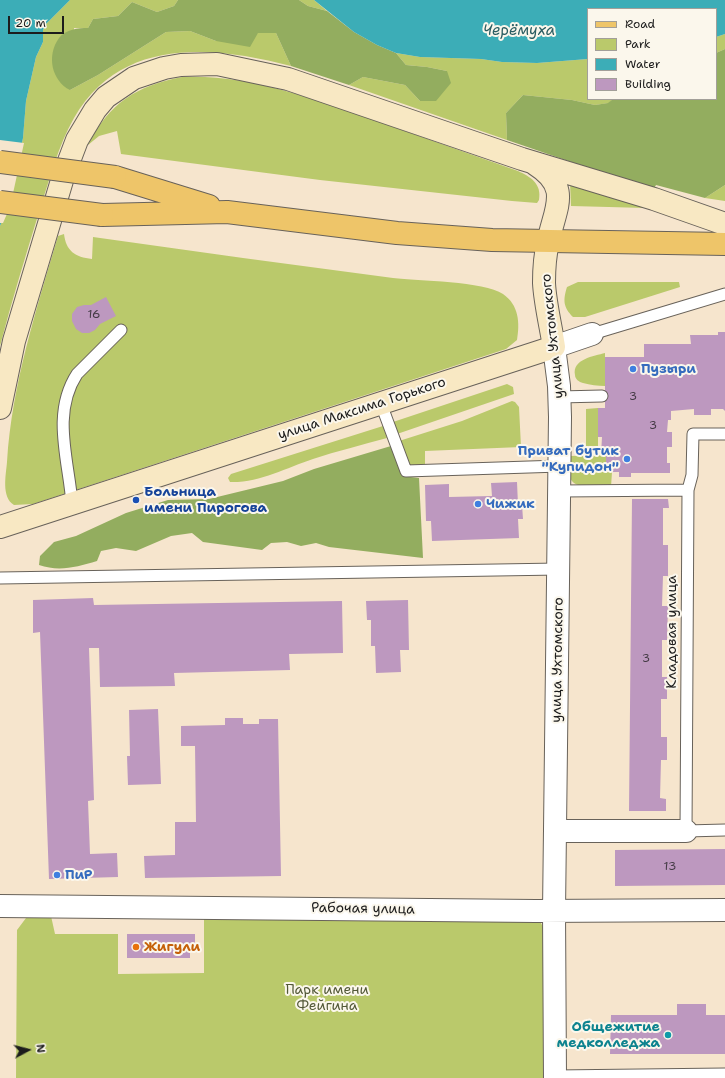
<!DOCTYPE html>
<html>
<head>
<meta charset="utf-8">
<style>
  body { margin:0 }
  #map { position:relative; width:725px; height:1078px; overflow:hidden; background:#f6e5cd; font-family:"Shantell Sans",sans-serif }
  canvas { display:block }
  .legend { position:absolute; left:587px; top:8px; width:130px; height:92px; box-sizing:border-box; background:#fbf7ec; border:1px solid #a29f99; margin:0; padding:5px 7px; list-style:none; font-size:12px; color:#1c1c1c }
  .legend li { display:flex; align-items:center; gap:8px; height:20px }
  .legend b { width:20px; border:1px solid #a29f99 }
  .north { position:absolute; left:8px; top:1030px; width:40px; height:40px; -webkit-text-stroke:3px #fbf7ec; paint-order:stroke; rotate:83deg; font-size:11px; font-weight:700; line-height:16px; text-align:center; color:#1c1c1c }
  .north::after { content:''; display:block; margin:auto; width:14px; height:18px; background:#1c1c1c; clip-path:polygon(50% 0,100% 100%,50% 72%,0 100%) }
  .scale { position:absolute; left:8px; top:16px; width:56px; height:18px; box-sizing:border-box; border:2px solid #1c1c1c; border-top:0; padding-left:5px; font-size:12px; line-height:14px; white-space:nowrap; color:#1c1c1c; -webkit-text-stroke:3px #fbf7ec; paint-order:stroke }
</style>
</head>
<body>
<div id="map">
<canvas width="725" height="1078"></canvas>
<ul class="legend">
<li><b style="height:5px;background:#eec569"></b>Road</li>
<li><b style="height:11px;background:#bac96b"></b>Park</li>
<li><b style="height:11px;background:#3cadb7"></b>Water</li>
<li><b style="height:11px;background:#bd98bf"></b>Building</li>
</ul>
<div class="north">N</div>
<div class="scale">20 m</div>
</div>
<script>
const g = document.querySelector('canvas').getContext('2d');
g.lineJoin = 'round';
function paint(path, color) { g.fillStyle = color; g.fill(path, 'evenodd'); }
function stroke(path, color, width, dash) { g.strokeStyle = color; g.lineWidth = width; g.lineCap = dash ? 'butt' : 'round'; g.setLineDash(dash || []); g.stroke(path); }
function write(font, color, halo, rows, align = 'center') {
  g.font = font + ' "Shantell Sans",sans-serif'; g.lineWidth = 4; g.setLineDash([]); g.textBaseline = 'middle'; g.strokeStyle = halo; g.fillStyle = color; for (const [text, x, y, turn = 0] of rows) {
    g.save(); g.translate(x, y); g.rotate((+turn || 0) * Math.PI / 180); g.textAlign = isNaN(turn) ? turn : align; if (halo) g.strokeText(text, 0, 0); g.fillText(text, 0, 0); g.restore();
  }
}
paint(new Path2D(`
  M70,0H178L174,6L157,12L132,2L118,16L93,19L88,28H74L70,90L98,75L166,32L190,31L216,41L258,33H276L291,66C214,46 121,36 74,118C58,146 50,178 40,209C26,254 12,300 0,346V226L8,206L23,138L26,101L36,57L43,42V30L46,24Z
  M299,0H314L327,11L308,6Z
  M725,34V49L716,53V37Z
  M396,53L420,57L481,59L502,62L537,63L588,59V99H613L609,103L595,105L572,100L523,95L506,113L507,140L349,85L363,77L405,85L420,101L447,71L427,67L406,65Z
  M182,77C248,74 310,98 371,119C420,136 469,154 518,171C531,177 542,184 539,200L537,203L512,201L320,180L121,154L117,131L99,136L88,145C109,103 136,86 182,77Z
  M570,182L646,208L571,206Z
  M725,185V201L705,198Z
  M64,234C66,251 75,257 92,259L93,237C193,251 293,265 393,278C418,281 484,281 503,294C519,305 520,323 517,340L506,349L33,504L14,505C1,497 6,475 7,462C12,384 36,311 58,236Z
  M578,282H679L680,287L585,317H573C563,307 563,300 567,287Z
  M605,353V386C598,386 590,385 583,383C579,382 575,379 575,375C572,359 594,356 605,353Z
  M507,384L513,387L514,394L397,434L393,422Z
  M512,401L515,402L519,407L521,447L425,451V467H407L399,441L462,421Z
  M598,408V446H586V409Z
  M383,426L387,438C362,445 337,451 313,459C286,468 259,483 230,482L228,478L231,474Z
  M606,455V472H612L611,487C600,487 576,491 570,478C568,472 570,462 570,456Z
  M51,916L55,934H118V974L204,973V917L540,921L545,931L547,1078H16L17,930L26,918Z`), '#bac96b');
paint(new Path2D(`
  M178,0H299L308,6L327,11L354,32L377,45L396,53L406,65L427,67L447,71L451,83L436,101H420L405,85L363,77L349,85L291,66L276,33H258L250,47L216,41L190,31L166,32L98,75L70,90C52,81 46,56 59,38C66,29 78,28 88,28L93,19L118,16L132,2L157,12L174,6Z
  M725,49V185L705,198L656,185L653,190L507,140L506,113L523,95L572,100L595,105L608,103L613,99H716V53Z
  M391,446L402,476L419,478L423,558L329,547L316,543L301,546L287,542L271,543L262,550L203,542L192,533L171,536L136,551L116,548L101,551L97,561C77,567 59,572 39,565L40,556L54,542L76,536L126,513L168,500L209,499L283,481L314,469Z`), '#93ad5f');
paint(new Path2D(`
  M0,0H70L46,24L43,30V42L36,57L26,101L23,138L8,206L0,226Z
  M314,0H725V34L716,37V9H588V59L537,63L502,62L481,59L420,57L396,53L377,45L354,32Z`), '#3cadb7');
paint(new Path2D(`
  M0,140L24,143L10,207L3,223H0Z`), '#f6e5cd');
paint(new Path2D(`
  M106,297L116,316L100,324L95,330L89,333H82L76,329L72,321V314L77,307L84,305H91Z
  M718,332H725V411L723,409H711V415H694V409L671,411V420H668L667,432H672V447H667V463H670V473H631V477H619V472H606V455H601L602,437H598V408H605V357H644V344H691L690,335H718Z
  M517,482L518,505H522L523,519H518L519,538L432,541L431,521H426L425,485L449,484V497L492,496L491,483Z
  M632,499H668L669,508H663V545H668V576H663L662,606H668L667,640H662V677H667V699H661V737H667V760H661L660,798L666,799V811H629Z
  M93,598L94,605L342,601L343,653L289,654L290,670L174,673L175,686L100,687L99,648H89L94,800L88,801L90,854L117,853L118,877L49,879L40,632L33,633V600Z
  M408,600L409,650H400L401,672L376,673L375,646H371V620H367L366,601Z
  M158,709L161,784L128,785L127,756H130L129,710Z
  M225,718H243V724H259V719H278L281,876L145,878L144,856L175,855V822H196L195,746H181V726L225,725Z
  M725,849V885L615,886V850Z
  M127,934H195V946H190V958H127Z
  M677,1004H706V1015H725V1054H610L611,1015H677Z`), '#bd98bf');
const lane = new Path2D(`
  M592,334L725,294
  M559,397L602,396
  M381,404L406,471L560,466
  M725,434H693L692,475L688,490L686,831L725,830
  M560,491L688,490
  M72,504C69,461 51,414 77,374L121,330
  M0,578L559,569
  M555,1076L725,1074`);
const street = new Path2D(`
  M555,831H686
  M0,906L536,911L725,910
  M555,1078L554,911L560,417L559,386L554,347L592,334`);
const secondary = new Path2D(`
  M0,408L14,341L63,177L77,140L95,110L106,97L134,78L164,68L181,65L217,64L288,79L522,159L654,199L725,224
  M0,527L554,347C551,327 545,303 544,283C544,270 545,255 548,243C554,209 573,188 535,164`);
const primary = new Path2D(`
  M115,177L209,206
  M102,215L227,212L397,233L492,240L725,244`);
stroke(lane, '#68625a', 13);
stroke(street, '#68625a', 24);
stroke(secondary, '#68625a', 24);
stroke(primary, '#68625a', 24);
stroke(lane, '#fff', 11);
stroke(street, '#fff', 22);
stroke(secondary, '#f8e8c3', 22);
stroke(primary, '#eec569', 22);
const primaryBridge = new Path2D(`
  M0,162L115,177
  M0,202L102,215`);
stroke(primaryBridge, '#68625a', 24, []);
stroke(primaryBridge, '#eec569', 22);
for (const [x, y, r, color] of [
  [633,369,4,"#3f7fe0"],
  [627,459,4,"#3f7fe0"],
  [136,500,4,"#1a4fb4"],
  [478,504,4,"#3f7fe0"],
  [57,875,4,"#3f7fe0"],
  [136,947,4,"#e8710a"],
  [668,1035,4,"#0f9aa8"]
]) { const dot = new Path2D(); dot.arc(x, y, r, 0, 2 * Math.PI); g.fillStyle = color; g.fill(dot); stroke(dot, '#fbf7ec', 1.5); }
write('12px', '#443b45', null, [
  ["16",94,315],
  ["3",633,397],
  ["3",653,426],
  ["3",646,659],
  ["13",670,867]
]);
write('14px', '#1c1c1c', '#fbf7ec', [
  ["улица Ухтомского",553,336,-96],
  ["улица Максима Горького",362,409,-18],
  ["Кладовая улица",672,632,-90],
  ["улица Ухтомского",558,660,-89],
  ["Рабочая улица",363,909,1]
]);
write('bold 14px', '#366cbe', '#fbf7ec', [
  ["Пузыри",641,369],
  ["Приват бутик",619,451,"right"],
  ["\"Купидон\"",619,467,"right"],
  ["Чижик",486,504],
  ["ПиР",65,875]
], 'left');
write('bold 14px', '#164399', '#fbf7ec', [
  ["Больница",144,492],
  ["имени Пирогова",144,508]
], 'left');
write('bold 14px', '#c56008', '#fbf7ec', [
  ["Жигули",144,947]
], 'left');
write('14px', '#535938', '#fbf7ec', [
  ["Парк имени",327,990],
  ["Фейгина",327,1006]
]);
write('bold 14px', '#0d838f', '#fbf7ec', [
  ["Общежитие",660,1027],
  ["медколледжа",660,1043]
], 'right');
write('italic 15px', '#2a5d62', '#fbf7ec', [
  ["Черёмуха",519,31]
]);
</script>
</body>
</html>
